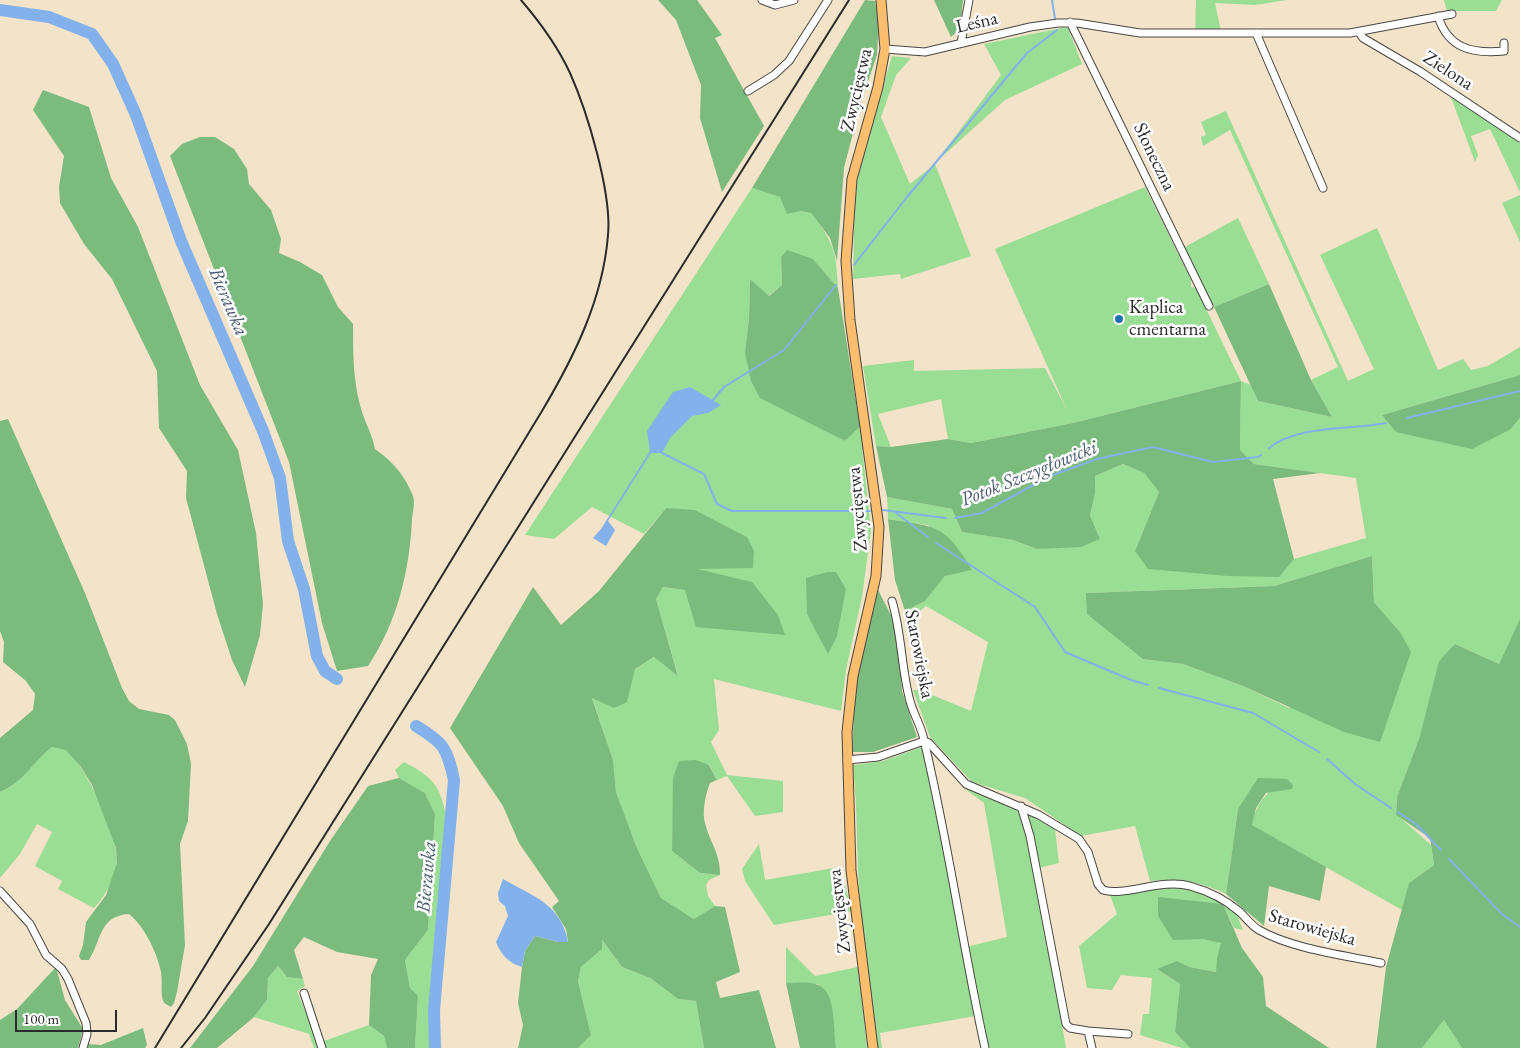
<!DOCTYPE html>
<html>
<head>
<meta charset="utf-8">
<style>
  body { margin:0 }
  #map { position:relative; width:1520px; height:1048px; overflow:hidden; background:#f3e3c8; font-family:"EB Garamond",serif }
  canvas { display:block }
  .scale { position:absolute; left:15px; top:1010px; width:102px; height:22px; box-sizing:border-box; border:2px solid #2b2b2b; border-top:0; padding-left:6px; font-size:15px; line-height:18px; white-space:nowrap; color:#2b2b2b; -webkit-text-stroke:4px #fff; paint-order:stroke }
</style>
</head>
<body>
<div id="map">
<canvas width="1520" height="1048"></canvas>
<div class="scale">100 m</div>
</div>
<script>
const g = document.querySelector('canvas').getContext('2d');
g.lineJoin = 'round';
function paint(path, color) { g.fillStyle = color; g.fill(path, 'evenodd'); }
function stroke(path, color, width, dash) { g.strokeStyle = color; g.lineWidth = width; g.lineCap = dash ? 'butt' : 'round'; g.setLineDash(dash || []); g.stroke(path); }
function write(font, color, halo, rows, align = 'center') {
  g.font = font + ' "EB Garamond",serif'; g.lineWidth = 5; g.setLineDash([]); g.textBaseline = 'middle'; g.strokeStyle = halo; g.fillStyle = color; for (const [text, x, y, turn = 0] of rows) {
    g.save(); g.translate(x, y); g.rotate((+turn || 0) * Math.PI / 180); g.textAlign = isNaN(turn) ? turn : align; if (halo) g.strokeText(text, 0, 0); g.fillText(text, 0, 0); g.restore();
  }
}
paint(new Path2D(`
  M1196,0H1287L1255,5L1215,3L1222,36H1195Z
  M1444,0H1502L1496,11H1447Z
  M1061,28H1068L1082,64L1005,100L936,162L1001,75L984,44Z
  M892,56L911,58L896,75L881,117L910,184L935,164L971,256L901,279L900,274L853,279L855,183Z
  M1451,97L1520,143V192L1490,129L1471,136L1478,155L1475,162Z
  M1226,111L1348,381L1374,369L1320,255L1377,228L1438,370L1463,359L1471,370L1488,366L1520,347V375L1382,415L1511,429L1520,418V620L1499,664L1455,644L1397,797L1396,814L1431,845L1434,865L1409,883L1404,911L1251,825C1258,800 1266,793 1287,779L1238,809L1226,894C1199,881 1179,878 1150,881L1135,826L1081,836L1025,798L972,782L930,737L913,690H920L971,711L988,642L926,606L905,624V611L925,601L945,576L971,570L928,525L888,519L887,497L952,509L962,532L1013,540L1037,549L1100,539L1090,515L1095,494V476L1123,464L1144,473L1159,492L1135,551L1278,577L1294,559L1366,538L1356,478L1254,464L1240,450L1241,381L1073,423L971,443L948,439L941,399L878,414L891,447L876,446L863,366L914,360V371L1045,368L1067,410L995,249L1145,187L1191,280V287L1196,288L1241,381L1251,385L1258,401L1332,417L1311,380L1338,367L1230,130L1203,146L1201,137L1206,135L1201,122ZM1372,556L1374,602L1400,632L1289,708L1243,686L1183,664L1143,659L1086,593L1274,586Z
  M752,188L780,197L800,211L811,213C834,243 836,250 838,288L813,259L781,257L782,285L768,296L750,279L749,318L745,353L807,421L845,441L860,427L871,530L862,597L846,670L841,711L714,679L719,730L711,742L727,775L783,781V812L755,816L727,776L717,780L709,764L673,818L672,851L700,873L720,875L709,880L706,885L708,896L715,906L694,919L661,898L637,848L616,792L613,760L592,697L654,657L678,675L656,599L663,587L685,590L695,569L747,537L698,512L666,508L644,534L592,507L554,539L525,535Z
  M1520,195V242L1502,203Z
  M1238,218L1269,284L1214,307L1183,248Z
  M52,747C57,747 62,747 67,750C86,767 118,835 117,860C116,878 105,896 94,908L58,889L62,881L35,866L52,832L37,824L20,854L0,878V792C25,781 32,763 52,747Z
  M922,747L932,781L975,1016L880,1033L882,1048H878C873,998 864,949 860,899C856,854 858,810 853,765L883,761Z
  M404,762C432,777 440,784 446,816L429,1028V1048H415L418,997L410,988L405,960L428,930L435,814L425,793L399,778L395,770Z
  M961,786L1016,806L1024,823L1035,869L1066,1048H988L966,947L1007,937L984,803Z
  M1027,811L1059,829H1055L1059,863L1039,868Z
  M759,844L765,880L840,867L852,911L774,925L745,881L742,869Z
  M1152,887C1175,887 1216,889 1233,909C1238,914 1240,924 1243,930L1234,928L1223,904L1173,939H1202L1222,943L1217,958V972L1190,967L1177,961L1158,970L1180,984L1175,1032L1190,1048H1182L1140,1035L1143,1014H1149L1152,978L1121,975L1112,990L1087,988L1079,946L1117,914L1110,895Z
  M601,939L622,967L650,978L678,999L696,1001L704,1048H578L591,1035L578,981L581,967L602,949Z
  M786,947L815,976L858,967L867,1048H836L818,984L786,983Z
  M278,966L287,977L303,979L305,986L297,991L320,1048H314L309,1034L254,1017L267,1000L268,978Z
  M1444,1020L1462,1048H1422Z
  M369,1025L384,1036L387,1048H326L324,1041Z`), '#9add94');
paint(new Path2D(`
  M658,0H697L722,35L715,38L764,126L722,192L700,118L701,85L676,20Z
  M865,0L875,1L879,22L877,55L861,102L844,168L837,261L830,238L811,213L800,211L787,214L780,197L752,188Z
  M934,0H963L960,29L951,37Z
  M43,90L89,107L111,178L138,227L200,385L238,450L256,533L263,604L260,635L245,687L232,660L217,614L186,498L187,471L159,428L157,371L112,279L84,244L60,203L59,187L64,156L33,110Z
  M200,137H215L234,149L247,169L249,184L271,210L281,239L279,253L300,262L322,275L338,307L353,324C353,351 353,379 360,405C364,421 372,433 375,449C393,462 404,474 413,496C415,502 413,512 412,518C410,570 397,623 368,666L337,671L322,623L289,462L170,156L182,144Z
  M787,250L813,259L838,288L860,427L845,441L760,398L751,381L745,353L749,318L750,279L769,296L782,285L781,257Z
  M1269,284L1311,380L1332,417L1258,401L1214,307Z
  M1520,375V418L1511,429L1472,449L1396,432L1382,415Z
  M1241,381L1240,450L1254,464L1320,473L1273,479L1294,559L1279,577L1228,576L1148,569L1135,551L1159,492L1144,473L1123,464L1095,476V494L1090,515L1100,539L1081,547L1037,549L1013,540L962,532L952,509L887,497L876,446L891,447L948,439L971,443L1073,423Z
  M8,419L85,593L122,688L129,701L139,709L169,715L175,720L187,744L191,764L188,821L180,844L185,945L177,992L174,1003L171,1007L164,1003C159,992 164,981 160,968C156,950 143,925 129,914C99,916 102,939 89,960H81L79,956L83,945L86,922L106,895L117,863L116,848L92,785L81,767L66,750L52,747C32,763 25,781 0,792V738L33,710L35,694L26,681L3,662L4,642L0,631V421Z
  M666,508L695,510L747,537L754,551L753,568L697,569L752,582L778,615L785,635L696,627L685,590L663,587L656,599L678,676L654,657L635,669L627,702L614,708L592,698L613,760L616,792L637,848L661,898L694,919L715,906L725,907L740,972L716,982L720,998L759,990L776,1048H704L696,1001L678,999L650,978L622,967L602,940V949L581,967L578,981L591,1035L578,1048H518L523,1025L518,1003L522,967L525,951L535,936L558,942H568L566,929L552,907L559,901L519,843L503,806L450,728L533,587L561,625L599,591Z
  M888,519C937,527 945,524 972,570L945,576L925,601L905,611L895,580Z
  M1372,556L1374,602L1400,632L1411,652L1380,742L1344,732L1243,686L1183,664L1143,659L1087,614L1086,593L1274,586Z
  M827,572H836L846,589L837,636L828,654L807,614L806,578Z
  M877,588L898,629L902,691L917,737L873,752H852L856,673Z
  M1520,619V1048H1462L1444,1020L1422,1048H1376L1386,967L1409,883L1434,865L1430,838L1396,815L1397,797L1420,736L1439,661L1455,644L1499,664Z
  M696,760L709,765L717,780L710,783C706,793 703,807 704,818C707,838 721,853 720,875L700,873L672,851L673,778L679,761Z
  M399,778L425,793L435,814L428,930L405,960L410,988L418,996L415,1048H387L384,1036L369,1025L371,975L378,959L337,952L304,937L294,950L303,979L287,977L278,966L268,978L267,1000L254,1017L217,1048H190L253,966L330,841L368,786Z
  M1258,778L1287,779L1293,785L1292,789L1266,793L1256,808L1252,825L1326,867L1320,901L1269,886L1264,926L1226,894L1238,809Z
  M1158,897L1223,904L1242,948L1263,977L1266,1006L1329,1048H1190L1175,1032L1180,984L1157,969L1177,961L1190,967L1216,972L1217,958L1221,943L1202,939L1173,940L1158,916Z
  M56,967L65,1000L83,1029L78,1048H0V1020L17,1009Z
  M786,983C795,983 810,981 818,985C837,992 833,1032 836,1048H800Z
  M143,1028L147,1045L145,1048H87L88,1044L101,1045Z`), '#7bbc7e');
paint(new Path2D(`
  M690,387L721,405L708,413L692,416L670,438L662,453H651L608,521L615,530L606,546L593,538L601,529L650,451L647,431L673,392Z
  M503,879C534,897 561,904 568,942H558L535,936L525,951L522,967C509,963 501,955 496,942L508,916L505,906L499,901L498,893Z`), '#82b1ec');
stroke(new Path2D(`
  M1052,0L1055,19
  M854,265L907,197L1027,53L1057,30
  M713,400L724,387L784,350L836,285
  M1407,418L1520,391
  M1269,448C1297,425 1351,430 1386,423
  M662,453L704,474L717,504L732,511H870
  M883,510L946,518
  M896,513L928,537
  M955,518L982,513L1050,476L1097,459L1153,447L1213,462L1258,457L1261,455
  M936,543L1035,607L1065,652L1131,680L1148,685
  M1159,688L1253,713L1319,752
  M1327,759L1355,784L1391,808
  M1398,812L1416,824L1441,850
  M1449,859L1502,914L1520,927`), '#82b1ec', 2);
stroke(new Path2D(`
  M0,10L49,17L92,34L113,64L136,115L181,241L263,431L280,478L288,541L304,589L317,656L325,671L337,679
  M416,726C444,743 447,748 454,780L434,1010L435,1048`), '#82b1ec', 12);
const minor = new Path2D(`
  M762,0L775,5L794,0
  M1438,16C1448,49 1473,54 1504,51V43
  M1070,22L1209,306
  M1359,32L1363,38L1421,72L1520,138
  M1256,33L1323,188
  M961,43L969,0
  M885,49L925,52L1030,27L1058,23H1077L1140,33H1350L1452,14
  M748,91L774,75L789,61L828,0
  M892,601C902,634 901,668 910,701C913,713 920,724 923,736C948,839 962,944 985,1048
  M924,741L929,743L966,784L1039,815L1079,839L1088,852L1098,884L1103,890C1124,897 1161,878 1190,886C1208,891 1226,900 1240,912C1246,918 1252,926 1259,930C1293,949 1343,955 1381,963
  M847,760L878,757L924,741
  M1021,806L1030,836L1066,1024L1070,1028L1088,1031L1092,1048
  M0,891L30,924L46,955L62,969L68,979L86,1023L87,1034L83,1048
  M304,993L322,1048
  M1088,1031L1128,1034`);
const major = new Path2D(`
  M873,1048L851,870L847,732L853,676L876,576L879,527L850,320L846,261L852,179L878,87L885,49L881,0`);
stroke(minor, '#494743', 9);
stroke(major, '#494743', 11);
stroke(minor, '#fff', 7);
stroke(major, '#fbbd6e', 9);
stroke(new Path2D(`
  M155,1048L542,411C574,357 603,299 608,235C612,193 587,111 570,73C558,47 539,21 521,0
  M181,1048L205,1018L269,924L849,0`), '#2b2b2b', 2);
for (const [x, y, r, color] of [
  [1119,319,5,"#1f6fb2"]
]) { const dot = new Path2D(); dot.arc(x, y, r, 0, 2 * Math.PI); g.fillStyle = color; g.fill(dot); stroke(dot, '#fff', 2); }
write('19px', '#2b2b2b', '#fff', [
  ["Leśna",977,23,-13],
  ["Zielona",1448,71,33],
  ["Zwycięstwa",857,90,-77],
  ["Słoneczna",1154,157,64],
  ["Zwycięstwa",858,509,-95],
  ["Starowiejska",919,654,79],
  ["Zwycięstwa",840,911,-97],
  ["Starowiejska",1312,928,16]
]);
write('19px', '#2b2b2b', '#fff', [
  ["Kaplica",1129,308],
  ["cmentarna",1129,330]
], 'left');
write('italic 20px', '#495a6f', '#fff', [
  ["Bierawka",228,302,67],
  ["Potok Szczygłowicki",1029,474,-22],
  ["Bierawka",427,877,-85]
]);
</script>
</body>
</html>
